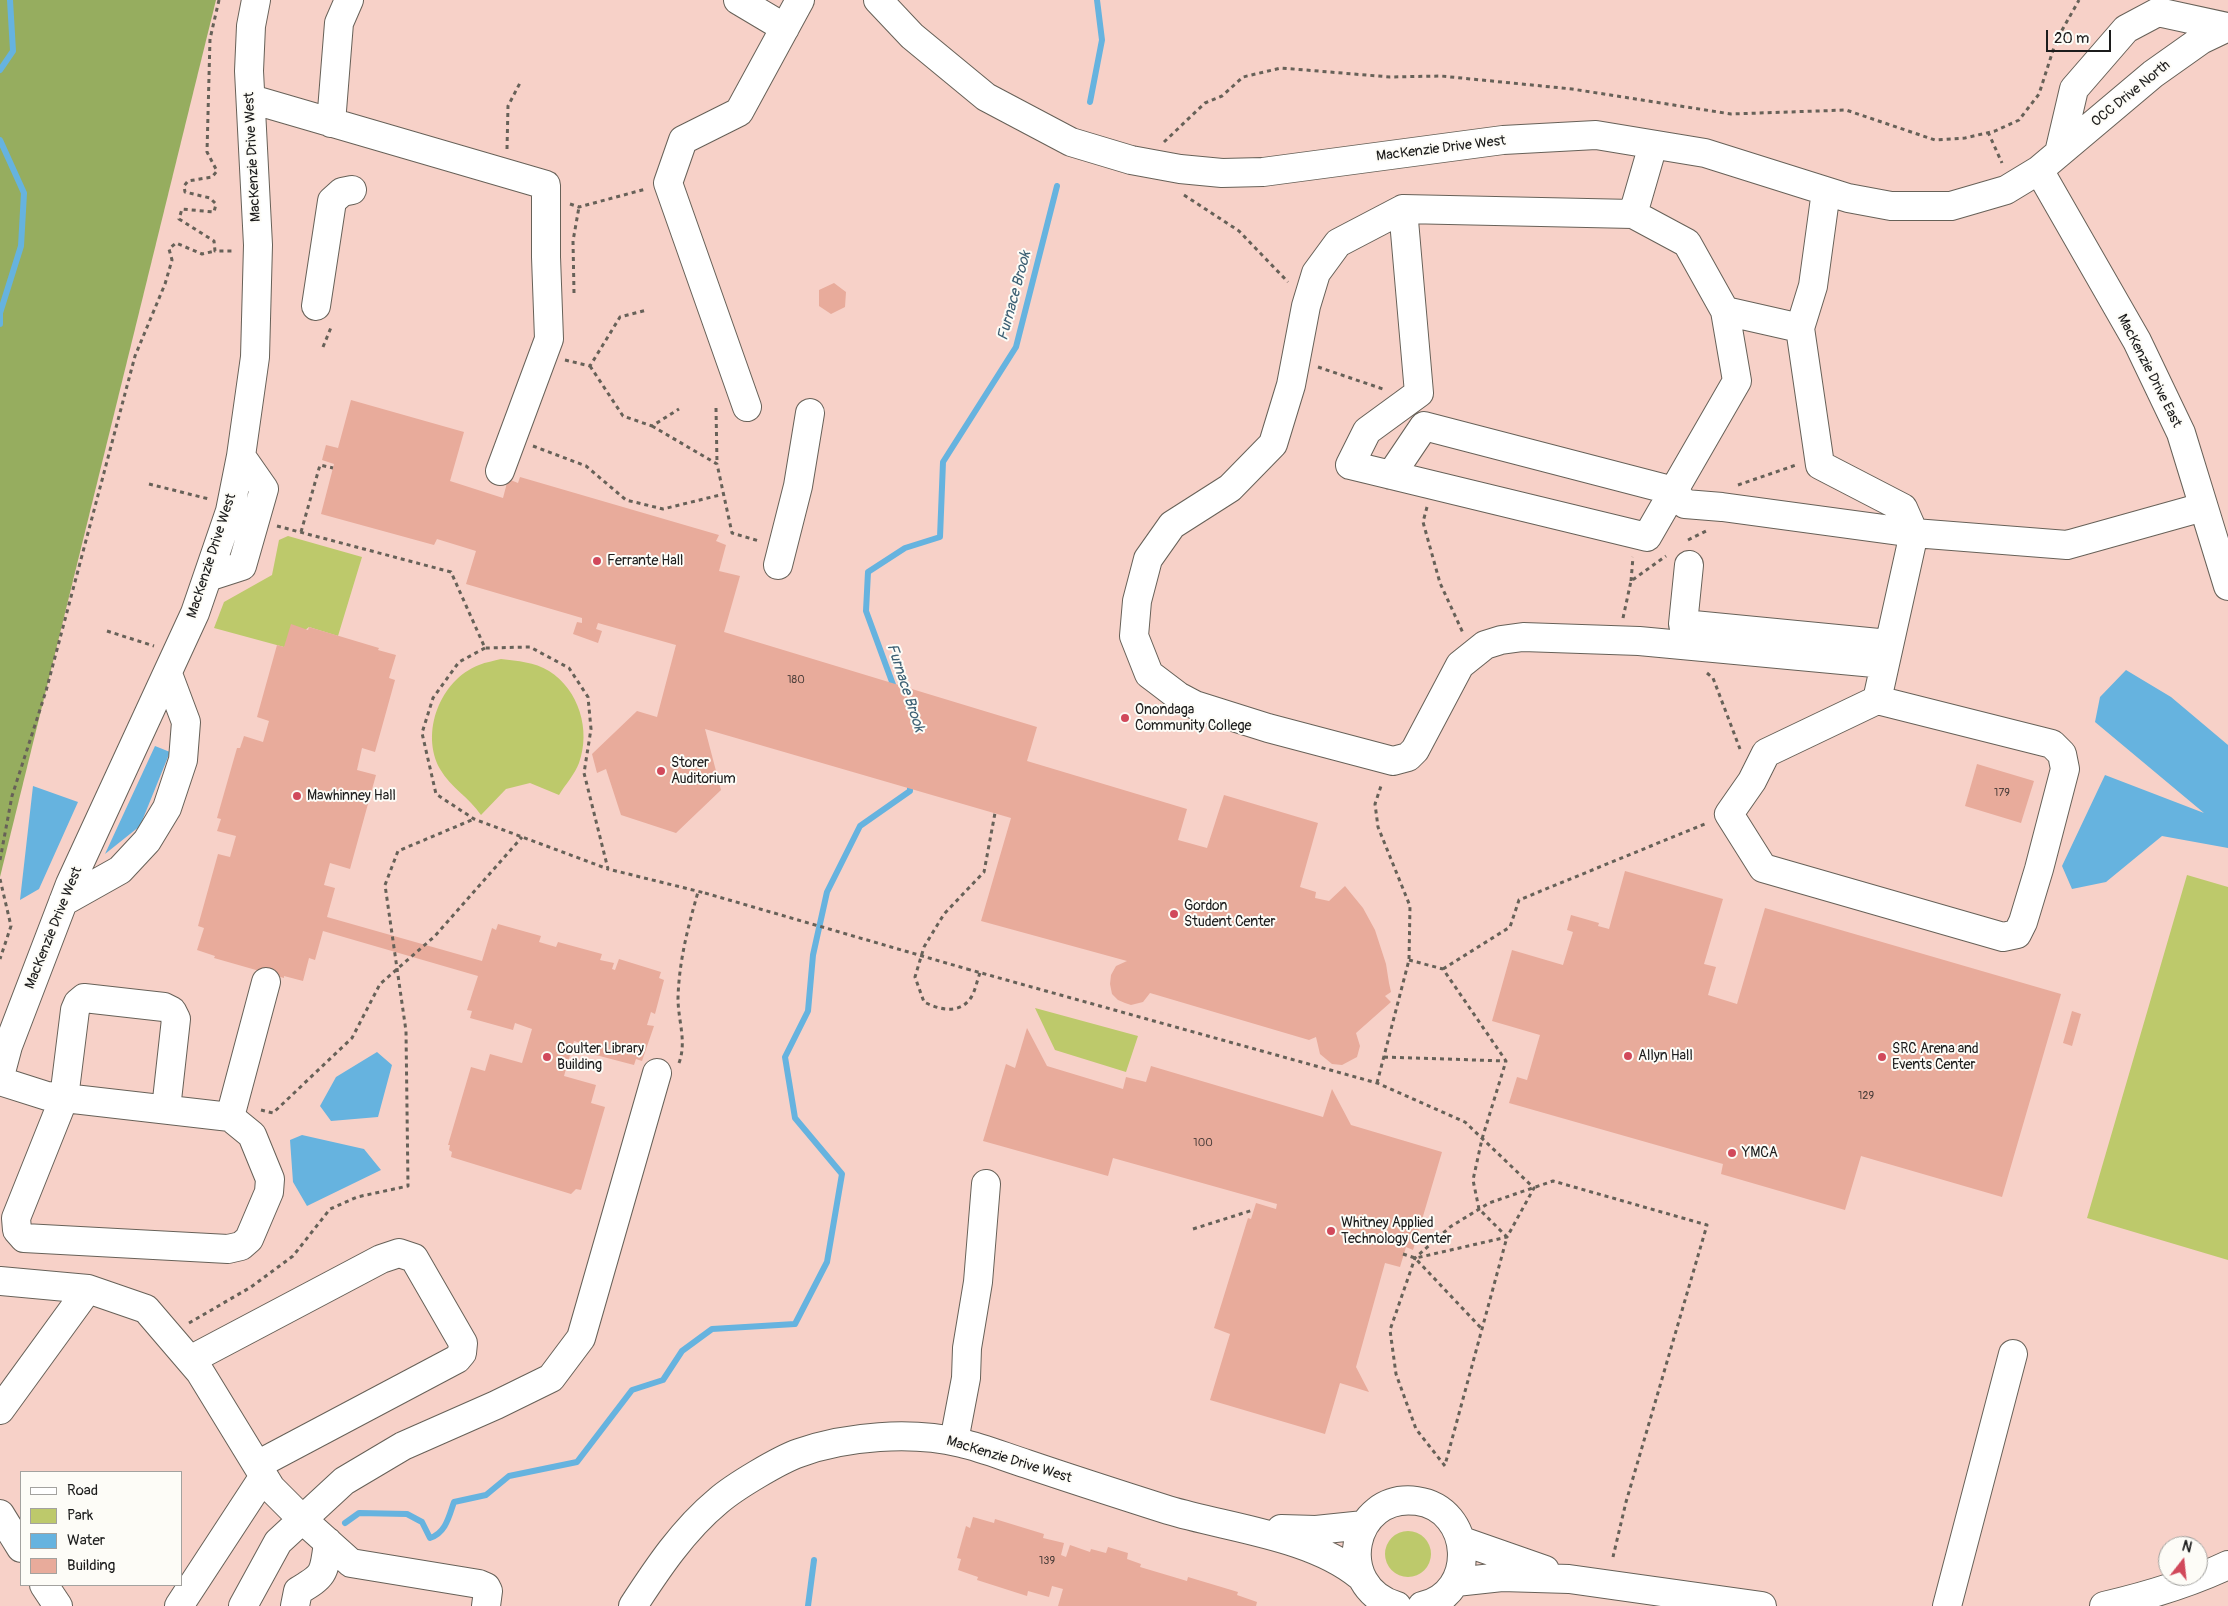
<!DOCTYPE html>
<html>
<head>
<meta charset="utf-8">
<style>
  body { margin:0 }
  #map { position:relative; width:2228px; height:1606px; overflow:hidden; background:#f2e2c6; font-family:Pangolin,sans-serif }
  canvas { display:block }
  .legend { position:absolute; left:20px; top:1471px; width:162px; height:115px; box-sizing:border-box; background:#fdfcf7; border:1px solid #a3a29f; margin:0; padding:6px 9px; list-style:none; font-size:15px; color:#1c1c1c }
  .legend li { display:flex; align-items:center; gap:10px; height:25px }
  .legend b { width:25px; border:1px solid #a3a29f }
  .north { position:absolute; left:2158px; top:1536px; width:50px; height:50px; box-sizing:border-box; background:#fdfcf7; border:1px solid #a3a29f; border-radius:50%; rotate:16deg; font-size:14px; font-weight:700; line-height:20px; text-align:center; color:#1c1c1c }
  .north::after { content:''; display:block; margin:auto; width:18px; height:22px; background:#d1495b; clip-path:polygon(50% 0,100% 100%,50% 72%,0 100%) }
  .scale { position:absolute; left:2046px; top:30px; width:65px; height:22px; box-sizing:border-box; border:2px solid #1c1c1c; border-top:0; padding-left:6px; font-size:15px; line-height:18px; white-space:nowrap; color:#1c1c1c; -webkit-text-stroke:4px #fdfcf7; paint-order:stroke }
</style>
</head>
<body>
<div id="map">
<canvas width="2228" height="1606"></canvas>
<ul class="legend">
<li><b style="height:6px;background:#fff"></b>Road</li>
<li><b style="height:14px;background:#bdc96b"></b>Park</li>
<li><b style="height:14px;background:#66b3df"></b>Water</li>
<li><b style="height:14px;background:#e8ab9b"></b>Building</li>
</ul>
<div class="north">N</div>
<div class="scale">20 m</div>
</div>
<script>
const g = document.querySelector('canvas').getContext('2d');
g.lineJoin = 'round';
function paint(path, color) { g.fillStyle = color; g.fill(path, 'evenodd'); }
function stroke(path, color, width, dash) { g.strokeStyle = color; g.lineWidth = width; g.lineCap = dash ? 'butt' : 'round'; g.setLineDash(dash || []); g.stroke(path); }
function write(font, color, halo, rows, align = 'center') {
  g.font = font + ' Pangolin,sans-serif'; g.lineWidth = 4; g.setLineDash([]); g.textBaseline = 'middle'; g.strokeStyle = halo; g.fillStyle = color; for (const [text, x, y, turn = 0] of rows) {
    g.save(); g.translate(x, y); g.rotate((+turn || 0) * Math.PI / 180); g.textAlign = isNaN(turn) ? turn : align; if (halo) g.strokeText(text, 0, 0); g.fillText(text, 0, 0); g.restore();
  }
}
paint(new Path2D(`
  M202,0H2228V1606H0V817ZM21,1472H181V1585H21ZM2168,1546H2198V1576H2168Z`), '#f7d1c8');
paint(new Path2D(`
  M288,536L362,557L338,636L309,627L284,647L214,628L224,602L272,575L279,540Z
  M501,659C518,661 534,662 549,671C579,690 591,730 579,763C575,774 565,785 559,795L530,783L506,789L481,815C469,797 451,788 440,769C420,733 440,680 479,665C486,662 494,661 501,659Z
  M2187,875L2228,887V1260L2087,1218Z
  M1035,1008L1138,1036L1126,1072L1055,1050Z
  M1385 1554a23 23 0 1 1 46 0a23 23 0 1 1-46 0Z`), '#bdc96b');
paint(new Path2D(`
  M0,0H216L0,877Z`), '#96ad5f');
paint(new Path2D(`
  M2126,670L2171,697L2228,745V848L2162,836L2106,882L2072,889L2062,866L2105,775L2204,813L2095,722L2100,697Z
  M155,746L170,752L140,826L105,854Z
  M33,786L78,802L39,889L20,900Z
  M377,1052L392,1065L378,1117L331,1121L320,1106L336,1077Z
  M302,1135L364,1149L381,1170L307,1206L293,1182L290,1140Z`), '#66b3df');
stroke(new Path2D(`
  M0,70L13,51L10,0
  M1090,102L1102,40L1097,0
  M0,140L24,193L21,246L0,313V324
  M895,690L866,611L868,572L905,548L940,537L943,462L1016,347L1057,186
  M345,1523L359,1513L407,1514L422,1522L430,1538C446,1533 449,1516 454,1502L486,1495L509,1476L577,1462L632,1390L663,1380L682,1351L712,1329L795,1324L827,1262L842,1174L795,1118L785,1057L808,1011L813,955L827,892L860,826L910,791V780
  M808,1606L814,1560`), '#66b3df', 6);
paint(new Path2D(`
  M834,283L846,292L845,307L831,314L819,306V290Z
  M351,400L464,432L450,481L503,498L508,479L518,483L520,477L719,535L716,541L726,545L719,571L740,576L724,632L1037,727L1027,761L1187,809L1178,840L1207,848L1224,795L1318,823L1300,887L1316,892L1315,898L1329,901L1345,886L1363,908L1375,930L1386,964L1389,983L1391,992L1385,996L1391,1002L1356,1033L1360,1046L1357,1057L1342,1065L1332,1064L1320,1054L1316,1037L1309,1040L1150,993L1143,1002L1131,1005L1125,1003L1118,1000L1112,994L1110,984L1111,975L1116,966L1127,961L981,921L1011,818L705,729L721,790L676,833L621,815L606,769L597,773L592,754L637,711L657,717L676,645L598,623L596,629L602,631L598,643L573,634L577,622L582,623V618L466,584L476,551L437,539L434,545L321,514L334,464L322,460L326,445L338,448Z
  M291,624L308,630L309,627L379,648L378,650L396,655L389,678L395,680L375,752L362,748L357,770L376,775L350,869L330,863L324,885L335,888L327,917L482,961L492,928L496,930L498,924L541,936L539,942L556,947L558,942L602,954L600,960L614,963L612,969L615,970L619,959L661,972L659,978L664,980L655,1014L651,1012L647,1025L654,1026L642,1061L636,1059L634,1065L592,1054L594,1047L574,1041L564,1076L596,1085L591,1103L605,1107L581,1190L576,1189L571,1194L451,1157L452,1152L449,1150L450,1145H448L471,1067L485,1071L490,1054L522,1063L532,1029L515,1023L513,1030L470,1018L472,1011L467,1010L478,976L323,931L315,960L309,958L303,981L284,976V978L214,958L215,956L197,950L204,928L198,926L218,854L230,857L236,836L217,831L221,819L217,818L237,748H240L244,736L263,742L269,721L257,717L277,645L284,647Z
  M1977,764L2034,781L2021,823L1965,806Z
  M1625,871L1723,899L1704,964L1716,967L1708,995L1737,1004L1765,908L2061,994L2002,1197L1861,1156L1845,1210L1721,1174L1723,1164L1509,1103L1517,1077L1527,1080L1540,1035L1492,1021L1512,950L1563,965L1573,932L1567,930L1571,915L1599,923L1598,926L1609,929Z
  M2072,1011L2081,1014L2072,1046L2063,1043Z
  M1027,1028L1047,1066L1123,1089L1126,1077L1146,1082L1151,1066L1323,1117L1332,1089L1351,1125L1442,1152L1413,1250L1406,1247L1400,1267L1385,1263L1356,1367L1369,1392L1340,1383L1325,1434L1210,1400L1230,1334L1214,1328L1248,1218L1251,1219L1256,1203L1276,1209L1277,1204L1113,1158L1108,1176L983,1141L1006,1064L1015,1068Z
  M973,1517L994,1523L995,1519L1044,1534L1043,1538L1064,1543L1061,1555L1066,1557L1070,1545L1090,1552L1091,1549L1106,1553L1108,1547L1128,1553L1127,1559L1141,1564L1140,1567L1187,1581L1188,1577L1238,1592L1237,1595L1257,1602L1256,1606H1058L1063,1589L1052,1586L1049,1597L1028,1591L1027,1596L977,1580L978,1577L958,1570L961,1559L957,1558L966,1526L970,1528Z`), '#e8ab9b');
const minor = new Path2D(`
  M738,0L785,28
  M878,0L912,36L986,97L1071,142L1131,160L1180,169L1222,173L1263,172L1503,140L1596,135L1705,153L1848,198L1891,206H1951L2006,190L2039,170L2153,74L2201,40L2228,27
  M251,99L546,185V257L549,339L500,471
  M331,123L339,23L349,0
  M1653,145L1633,214L1403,209L1338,243L1316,273L1306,306L1291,385L1273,444L1230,488L1172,525L1148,559L1137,601L1134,636L1149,674L1157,680L1178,696L1195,705L1268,728L1393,761L1408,757L1415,750L1460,665L1485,645L1501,640L1523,637L1639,641L1885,664
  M2059,153L2074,89L2126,29L2158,12L2227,27
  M2039,170L2137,341L2181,433L2228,586
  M1403,209L1419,393L1367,431L1350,465L1647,537L1737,381L1725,311
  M1633,214L1687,243L1725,311L1800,328L1820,465L1903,508L1914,533L2067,545L2203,507
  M316,306L332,201L342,192L352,190
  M1800,328L1813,286L1826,191
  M747,407L668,183L683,140L739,112L800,0
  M1391,475L1424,426L1674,491L1685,504L1722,507L1914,533L1877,700L1766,753L1752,781L1729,814L1763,868L2003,937L2017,934L2023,922L2039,869L2065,769L2062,754L2052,744L1877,700
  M778,565L798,486L810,413
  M1689,565L1683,624L1889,644
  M208,577L242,566L264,489L241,456
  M63,902L120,870L147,841L167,808L183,760L186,722L168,674
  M0,1076L8,1046L70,884L195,613L230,511L241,456L255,357L258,245L249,71L251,26L256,0
  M0,1081L47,1096L230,1117L266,982
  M166,1109L176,1019L172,1011L164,1007L84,998L78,1003L75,1010L64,1098L16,1218L17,1230L24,1238L228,1249L241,1246L249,1239L269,1192L270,1179L252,1135L230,1117
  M0,1281L88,1289L146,1309L200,1372L271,1488L303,1520L351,1563L479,1584L486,1587L488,1591L486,1606
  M190,1360L381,1259L399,1253L414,1258L463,1343L462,1353L457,1359L257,1465
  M0,1410L88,1289
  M954,1441L966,1378L967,1348L978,1282L986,1184
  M0,1514L21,1548
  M1281,1529L1316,1530L1364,1525
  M1462,1541L1545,1570
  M1456,1582L1502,1577L1569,1579L1762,1606
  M44,1585L58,1606
  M179,1606L264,1476
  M243,1606L278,1542L344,1481L403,1446L496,1405L551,1378L581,1338L657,1073
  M295,1606L298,1591C325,1575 324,1574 328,1542
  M633,1606C657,1569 683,1530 718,1501C734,1487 779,1460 799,1453C846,1436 912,1431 961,1443C983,1448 1005,1457 1027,1464C1074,1480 1121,1495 1168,1510C1228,1528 1312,1536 1360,1576
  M1397,1606C1332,1587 1351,1492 1417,1501C1474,1509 1478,1594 1422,1606
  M1947,1606L2013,1354
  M2104,1606C2147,1596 2188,1584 2228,1565`);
stroke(minor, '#676158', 30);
stroke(new Path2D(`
  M219,0L210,39L207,152L217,171L212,177L188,181L184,186L185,192L210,198L216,204L214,212L182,209L179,219L214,241L215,251H235
  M1988,132L2002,163
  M1164,142L1205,103L1222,96L1243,77L1281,68L1390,77L1441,76L1572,89L1731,114L1846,110L1935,140L1965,138L1995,131L2019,120L2039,94L2056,41L2079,0
  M507,149L508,106L521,81
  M1184,195L1239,231L1288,282
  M570,204L579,207L646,189
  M574,293L573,241L579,207
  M323,347L332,325
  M565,360L590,366L620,317L647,310
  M590,366L623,416L652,426L679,409
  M1318,367L1383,389
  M716,408L717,463
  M652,426L717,464L732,533L759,541
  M533,446L586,466L626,500L663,509L724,494
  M149,484L209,499
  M1738,485L1796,465
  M1427,507L1423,522L1440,583L1463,633
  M277,526L451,572L485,648L530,647L569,668L588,697L591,729L584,773L608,869L705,893
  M301,532L320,465L333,468
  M1688,540L1706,531
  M1631,581L1633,557
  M1623,618L1631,581L1666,556
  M107,631L154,646
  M485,648L459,662L433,698L422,733L436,794L474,819L608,869
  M1707,673L1713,678L1740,749
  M0,860L12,796L46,691L135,356L165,284L172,260L169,249L176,243L202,254L215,251
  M0,879L11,926L0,959
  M1409,960L1443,969L1506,1061L1482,1139L1473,1180L1479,1209L1507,1237L1445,1465
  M967,969L1377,1083L1465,1122L1534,1188L1507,1237L1416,1258
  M1443,969L1510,927L1519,900L1707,823
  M980,973C977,980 975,993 970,999C958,1015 938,1009 924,1002L915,977L924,947L944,914L984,872L995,813
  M1384,1057L1506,1061
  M679,1063C687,1041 678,1021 678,998C679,961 688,927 698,892
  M1377,1083L1409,960L1410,906L1378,827L1375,804L1382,783
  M261,1110L273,1113L352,1038L380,984L435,936L522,837
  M1193,1229L1253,1210
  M1403,1254L1415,1258L1482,1329
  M189,1323L251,1287L293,1256L330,1209L357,1197L408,1186L406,1031L385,885L398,851L474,819
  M1445,1466L1416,1429L1396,1374L1390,1330L1415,1258L1450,1227L1489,1203L1553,1181L1707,1225L1626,1502L1613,1557`), '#676158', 3, [4, 4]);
stroke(minor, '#fff', 28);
stroke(new Path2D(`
  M705,893L967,969`), '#676158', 3, [4, 4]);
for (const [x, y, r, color] of [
  [597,561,5,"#d1495b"],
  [1125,718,5,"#d1495b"],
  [661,771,5,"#d1495b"],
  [297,796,5,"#d1495b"],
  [1174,914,5,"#d1495b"],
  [1628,1056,5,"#d1495b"],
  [547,1057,5,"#d1495b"],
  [1882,1057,5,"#d1495b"],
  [1732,1153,5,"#d1495b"],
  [1331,1231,5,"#d1495b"]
]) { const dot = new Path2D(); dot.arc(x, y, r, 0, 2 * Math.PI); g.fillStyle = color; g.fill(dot); stroke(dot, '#fdfcf7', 2); }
write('11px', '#4f403c', null, [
  ["180",796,680],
  ["179",2002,793],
  ["129",1866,1096],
  ["100",1203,1143],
  ["139",1047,1561]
]);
write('14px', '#1c1c1c', '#fdfcf7', [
  ["OCC Drive North",2131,94,-39],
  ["MacKenzie Drive West",1441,149,-7],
  ["MacKenzie Drive West",253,157,-93],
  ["MacKenzie Drive East",2149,371,63],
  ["MacKenzie Drive West",212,556,-72],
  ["MacKenzie Drive West",54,928,-68],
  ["MacKenzie Drive West",1009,1460,17]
]);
write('14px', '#1c1c1c', '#fdfcf7', [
  ["Ferrante Hall",607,561],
  ["Onondaga",1135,710],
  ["Community College",1135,726],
  ["Storer",671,763],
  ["Auditorium",671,779],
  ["Mawhinney Hall",307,796],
  ["Gordon",1184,906],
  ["Student Center",1184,922],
  ["Coulter Library",557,1049],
  ["Building",557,1065],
  ["SRC Arena and",1892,1049],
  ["Events Center",1892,1065],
  ["Allyn Hall",1638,1056],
  ["YMCA",1742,1153],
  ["Whitney Applied",1341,1223],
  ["Technology Center",1341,1239]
], 'left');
write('italic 15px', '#3d6074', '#fdfcf7', [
  ["Furnace Brook",1015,296,-75],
  ["Furnace Brook",905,688,72]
]);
</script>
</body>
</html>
